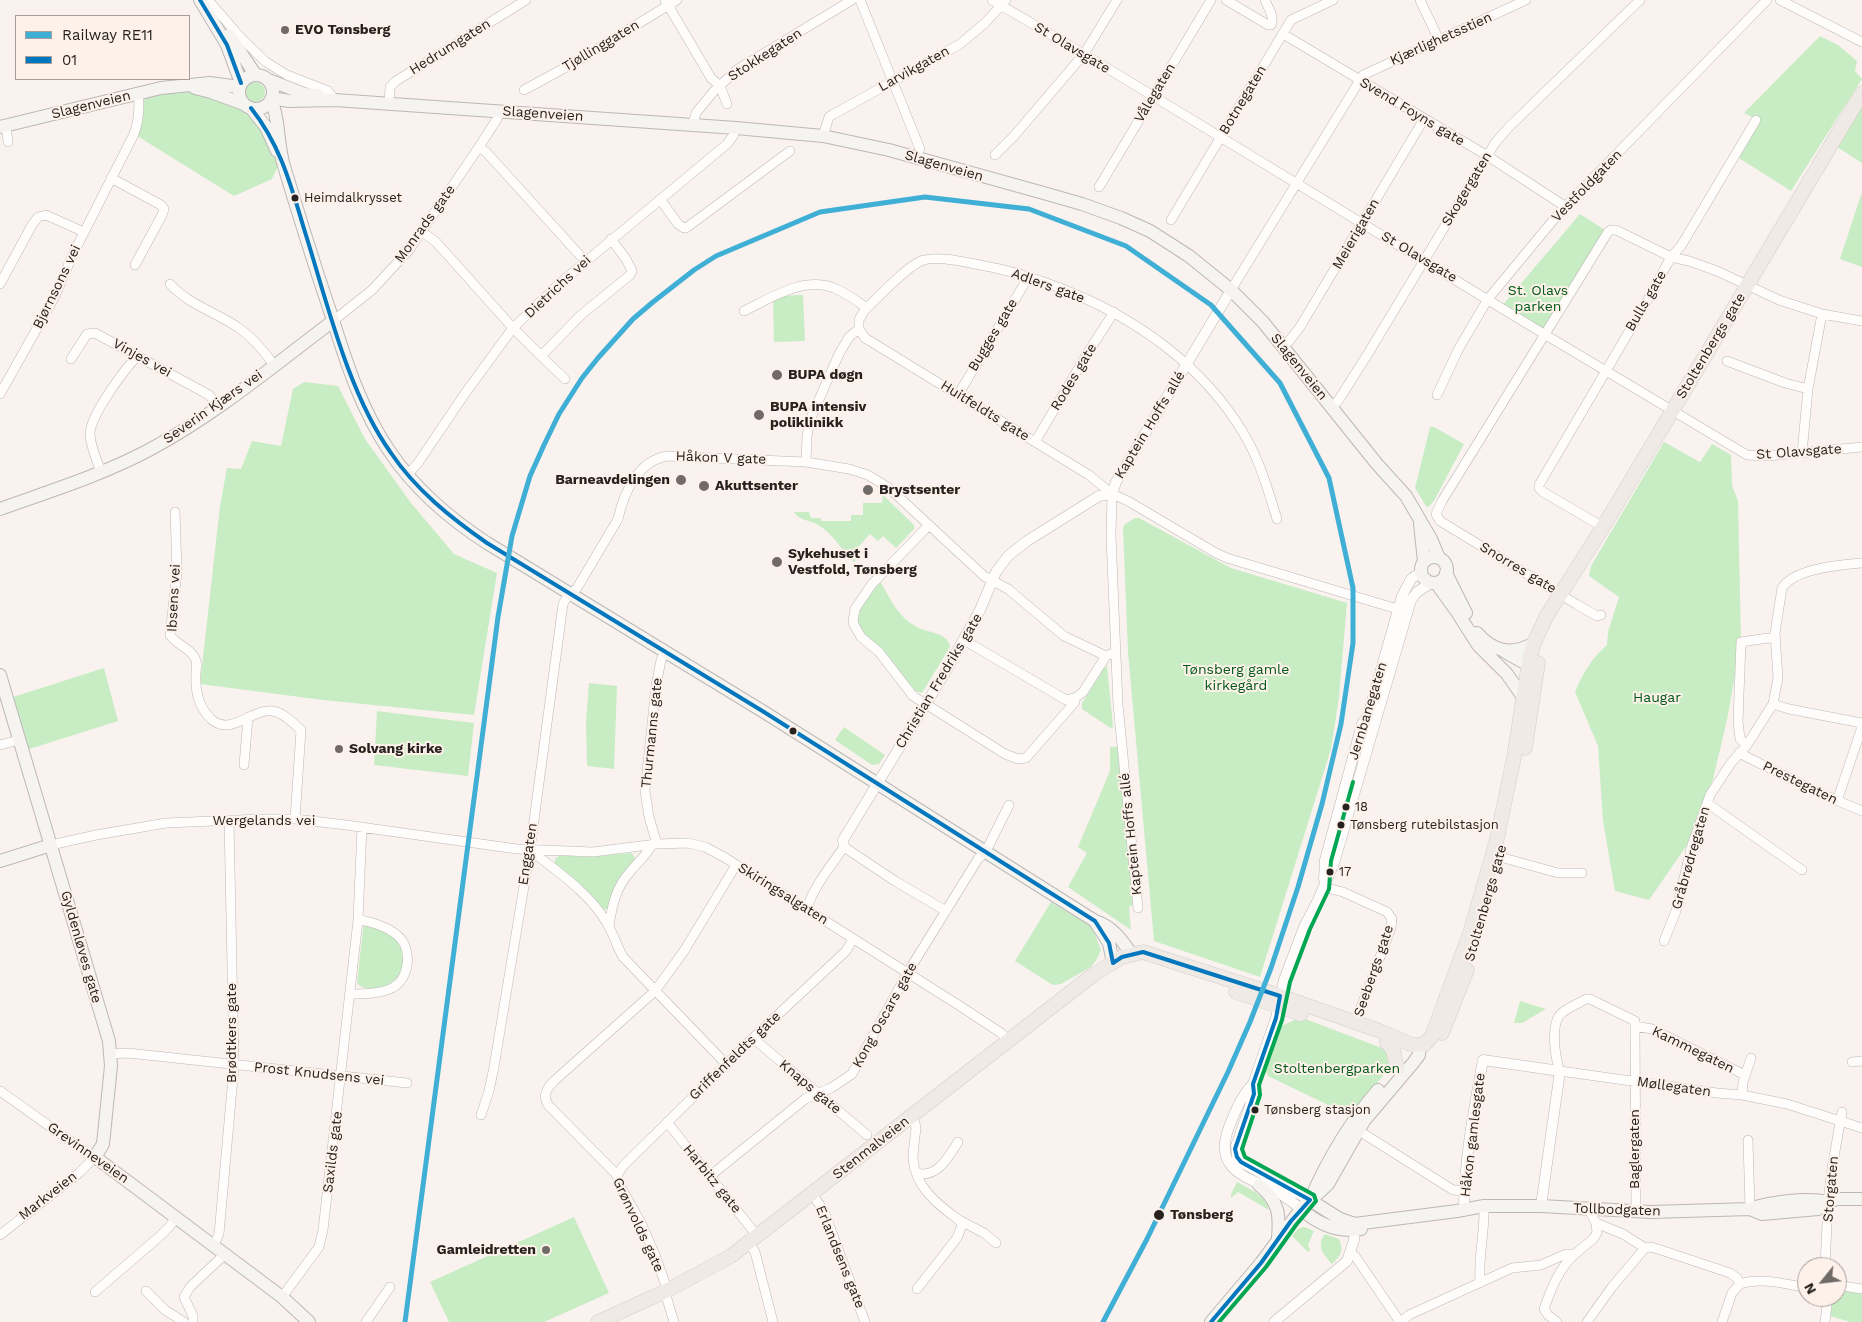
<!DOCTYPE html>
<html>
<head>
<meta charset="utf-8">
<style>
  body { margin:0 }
  #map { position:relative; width:1862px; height:1322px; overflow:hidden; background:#f9f2ee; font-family:"Work Sans",sans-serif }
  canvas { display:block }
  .legend { position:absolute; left:15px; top:15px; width:175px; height:65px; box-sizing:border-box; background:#fdf1ea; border:1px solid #a79e99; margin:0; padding:6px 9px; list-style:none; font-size:15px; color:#27221f }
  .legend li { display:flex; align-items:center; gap:10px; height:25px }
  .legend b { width:25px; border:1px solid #a79e99 }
  .north { position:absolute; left:1797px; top:1257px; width:50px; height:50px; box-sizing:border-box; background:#fdf1ea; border:1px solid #a79e99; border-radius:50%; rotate:241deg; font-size:14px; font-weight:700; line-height:20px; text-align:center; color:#27221f }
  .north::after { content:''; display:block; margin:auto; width:18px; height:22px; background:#706b67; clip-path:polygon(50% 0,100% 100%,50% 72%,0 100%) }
</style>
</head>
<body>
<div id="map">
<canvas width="1862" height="1322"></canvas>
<ul class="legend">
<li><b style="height:6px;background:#40afd5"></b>Railway RE11</li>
<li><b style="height:6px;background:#0277bd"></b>01</li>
</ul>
<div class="north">N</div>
</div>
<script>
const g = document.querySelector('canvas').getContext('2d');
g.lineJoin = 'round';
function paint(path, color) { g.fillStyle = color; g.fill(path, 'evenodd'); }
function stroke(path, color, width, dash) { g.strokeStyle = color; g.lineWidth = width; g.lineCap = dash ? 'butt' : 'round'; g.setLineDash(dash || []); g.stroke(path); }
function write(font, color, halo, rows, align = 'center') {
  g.font = font + ' "Work Sans",sans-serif'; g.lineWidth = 4; g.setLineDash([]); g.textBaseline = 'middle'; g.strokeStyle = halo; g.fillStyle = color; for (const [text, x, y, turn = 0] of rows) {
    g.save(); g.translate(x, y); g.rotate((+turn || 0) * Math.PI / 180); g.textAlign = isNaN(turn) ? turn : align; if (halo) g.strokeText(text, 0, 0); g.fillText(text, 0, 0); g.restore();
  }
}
paint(new Path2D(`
  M1820,36L1838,45L1857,61L1855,71L1862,79L1791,191L1739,158L1758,120L1744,113Z
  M245 92a10 10 0 1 1 20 0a10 10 0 1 1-20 0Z
  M188,90C212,99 245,104 261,125C269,136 273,152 279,164L272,179L234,196L134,134L143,103L146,97Z
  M1862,102V163L1834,145Z
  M1862,192V267L1840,259Z
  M1580,214L1608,232L1544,333L1501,307Z
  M803,295L805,341L774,342L773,296Z
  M304,382L338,386L365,439L411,503L454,554L497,573L474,715L323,700L200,684L220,506L227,468L241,469L252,441L281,446L293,389Z
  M1430,427H1434L1464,444L1434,501L1428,507L1426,506L1415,488Z
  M1664,442L1700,462L1712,444L1731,455L1732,485L1738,501L1741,642L1727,720L1713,779L1694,835L1649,900L1615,891L1603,821L1598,746L1575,692C1583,673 1591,659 1607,645L1608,632L1619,597L1589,576L1591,566Z
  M883,495L914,525V529L896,548L883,536L878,541L870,534L851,555L856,560L854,562C840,549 834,534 818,525C810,520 798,520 794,512H809L811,518H821V521H851V515H863V503H882Z
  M1135,518H1139L1231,568L1347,603L1339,697L1331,749L1260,977L1154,941L1128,652L1123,528L1125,524Z
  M879,580C891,599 898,618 919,628C929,633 949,633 950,647L922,693L915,691L878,645L866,636L857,623L862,603Z
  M1107,666L1113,726L1112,729L1082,709V703L1104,668Z
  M104,668L118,721L23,751L7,699Z
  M589,683L617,686L614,769L587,766L586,722Z
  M377,711L474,723L468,776L374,765Z
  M844,727L885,755L879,764L872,765L835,740Z
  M1122,746L1136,903L1129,907L1131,930L1068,887L1087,853L1078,847L1110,771V747Z
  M631,853L635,857L634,861L609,908L602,911L555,866V859L560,855L587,857Z
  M1051,902L1092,927L1101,950L1097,959L1091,967L1061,984L1053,985L1048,982L1015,961Z
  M368,923L400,940C402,948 406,960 404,968C403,971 401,976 399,978C391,989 365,994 357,983L363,929L364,925Z
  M1520,1001L1546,1009L1522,1023H1514Z
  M1300,1017L1387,1050L1390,1060L1389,1068L1351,1116L1268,1076L1266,1070L1282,1026Z
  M1237,1182C1249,1189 1266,1195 1269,1210L1238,1192L1231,1198V1194Z
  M574,1217L609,1293L544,1322H449L430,1282Z
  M1304,1227L1314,1231L1308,1245L1310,1250L1308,1252L1292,1236L1298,1229Z
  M1325,1234L1339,1239C1344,1250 1341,1256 1332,1264C1323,1254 1316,1246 1325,1234Z
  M1837,1288L1862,1290V1322H1850L1827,1315L1829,1297H1837Z`), '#c8edc5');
const minor = new Path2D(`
  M208,0L241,38L266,62L287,75L328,91L335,100
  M665,0L711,78L720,86L727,104
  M860,0L920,149
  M992,0L1084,54L1544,334L1747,455L1767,456L1862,447
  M1226,0L1268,25H1271C1275,16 1268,8 1265,0
  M1420,0L1439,40
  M1780,0L1862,42
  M1283,34L1486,155L1566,207
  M524,90L579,60L677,0
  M389,103L390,87L396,81L526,0
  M693,124L696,113L714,91L738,69L852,0
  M6,126L8,142
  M823,136L829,117L832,115L960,44L985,23L1006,0
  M479,147L486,152L585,261
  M995,155L1014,136L1084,54L1117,0
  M111,178L161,205L164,209L162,215L135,265
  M1099,187L1211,0
  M660,199L678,224L684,228H686L790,151
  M1171,220L1291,20L1333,0
  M422,232L436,242L513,328L541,356L581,315L630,275L632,271L626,259L611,239
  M0,284L32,225L38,217L46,215L84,232
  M170,284C189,305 216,312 239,328C253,338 264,351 274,365
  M1231,290L1363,75L1526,0
  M744,311C771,298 803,276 834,288C846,293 857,301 867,308
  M333,321L372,290L409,250L479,147L497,119L499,111
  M859,329L865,338L1089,475L1112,494L1128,501L1216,553L1227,558L1404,611
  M1283,347L1290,340L1300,327L1424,119
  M541,356L565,379
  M71,359L87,334L95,333L209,395L219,406
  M1727,361L1785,383L1808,389
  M0,394L54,298L74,252L134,134C139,120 140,108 138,93
  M958,395L1023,286L1027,276
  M1437,395L1459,348L1488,299L1560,212L1767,0
  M1331,407L1338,401L1369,352L1495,143L1509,127L1640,0
  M1035,442L1087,354L1114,312
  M1802,453L1808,389L1822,314
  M806,462L807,436L810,420L839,354L849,337L859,329V320L864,311C876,299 910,263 924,260C941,255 978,265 995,268C1018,273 1039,280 1060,288C1135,317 1203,365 1244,434C1260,461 1268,490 1277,519
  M101,472C97,460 91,448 90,435C89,417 125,368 138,356
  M408,474L418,463L466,392L513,328L560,283L727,144L733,136L736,128
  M1112,494L1111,536L1118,705L1138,908
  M175,512L177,572L170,635C176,645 189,647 195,658C198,663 196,668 196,673C195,691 198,706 211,719C231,737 252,708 273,711C284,713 293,723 301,730L295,819
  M929,525L872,584L855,609L853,621L854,625L861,637L879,652L913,696L1005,754L1018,759L1026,758L1075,702V698L1083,692L1106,656
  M1603,527L1543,492L1539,488V485L1647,301L1671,257L1681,246L1756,120
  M1601,615L1597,616L1576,604L1440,521L1436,514L1442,501L1608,232L1611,230H1616L1671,257L1689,261L1717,271L1779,300L1822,314L1862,321
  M964,640L1066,700L1075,698
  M1773,704L1789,709L1862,723
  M0,745L19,740
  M1747,745L1740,739L1738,721L1741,642L1768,638L1775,639
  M1739,753L1815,791L1862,811
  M244,765L248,717
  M1837,801L1862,727
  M1707,803L1802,870
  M657,844L649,817L645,791L656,686L661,660L665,652
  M51,845L96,835L166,823L261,819H295L346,825L517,849L593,852L657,844L688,843L705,847L724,857L960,1006L1001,1033L1008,1040
  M530,850C558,872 591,894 608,925C614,935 617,947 623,957L726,1064
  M1500,857L1558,873H1582
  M1323,887L1343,892L1387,912L1392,919L1391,928L1355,1023
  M807,909C812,889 832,864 844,847L895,881L946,911
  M609,926C612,906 616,887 630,872C637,862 647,856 652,844
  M1664,941L1676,911L1692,845L1710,795L1731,763L1747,745L1773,704L1778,678L1775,633L1782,588C1795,568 1840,565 1862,563
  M350,994C364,994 379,994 392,988C410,979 413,948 397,935C387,927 371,921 358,920
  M1635,1026L1636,1212
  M753,1038L867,1135
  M111,1054L128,1053L407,1083
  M1852,1062L1862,1061
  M1745,1075L1652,1029L1635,1026V1021L1590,999H1586C1578,1004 1564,1009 1559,1016C1551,1028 1555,1058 1560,1071L1717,1093L1742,1095L1787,1104L1862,1128
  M0,1091L87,1153L95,1157L79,1173L0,1235
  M1742,1095L1743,1082L1751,1058
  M481,1115L489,1091L494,1067L530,850L563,604L567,597L577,588L618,519C624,492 638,461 667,456L806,462L849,469L868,475L889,488L984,576L1008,589L1064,636L1106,656L1116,652
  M910,1117L915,1123L916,1128C915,1138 913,1149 913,1159C915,1187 938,1205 959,1220L962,1225L957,1238L917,1289
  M667,1122L758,1237
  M1364,1134L1453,1190L1464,1191
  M1748,1140L1750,1209
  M917,1173C937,1179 949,1156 958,1142
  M617,1175L623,1166L753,1038L846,951L853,939
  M710,1176L805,1099L831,1088L852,1074L908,972L978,859L986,851L1009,805
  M812,1194L824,1211L865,1322
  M1589,1210L1596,1223L1623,1234L1645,1248L1651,1247L1661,1250L1730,1273L1737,1278L1740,1284C1761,1277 1786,1284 1807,1288
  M959,1220L984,1233L996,1243
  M749,1243L755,1252L773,1322
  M214,1245L219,1234L234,1066L229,820
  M1351,1254L1355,1256L1400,1322
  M1825,1267L1828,1202L1832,1168L1842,1112
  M1480,1283C1478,1257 1485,1232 1484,1206
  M1837,1287L1843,1286L1862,1289
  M146,1291L165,1310L184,1322
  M95,1292L160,1236L170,1226L176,1217
  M282,1297L319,1247L323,1230L358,920L362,827
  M193,1322V1316L184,1297L190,1287L225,1254
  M366,1322L390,1287
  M674,1322L667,1299L665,1283L655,1255L641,1223L619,1184L617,1175L549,1106C542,1096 546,1089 554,1081L655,991L684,951L736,865
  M1401,1322L1409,1315L1512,1268L1541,1265L1566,1254H1575L1593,1239L1597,1233L1596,1223
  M1557,1322L1548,1315L1544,1309C1551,1289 1559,1268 1575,1254
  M1587,1322L1612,1287L1645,1248
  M1722,1322L1732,1293L1740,1284
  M1825,1322L1828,1297`);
const tertiary = new Path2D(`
  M844,847L843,840L946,671L980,610L996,572L1008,556L1027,541L1099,496L1112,494L1116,482L1231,290
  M1324,879L1325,860L1362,724L1368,715L1402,596L1411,579L1421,572
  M1253,1084C1241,1096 1235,1112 1229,1127C1212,1172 1249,1177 1279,1193C1287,1198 1294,1203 1301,1209
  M1310,1200L1241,1162L1237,1157L1236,1146L1251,1103L1254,1094L1253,1084L1276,1018L1284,980L1304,927L1318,900L1334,863L1411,600L1417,592L1431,583
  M1464,1210C1464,1160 1474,1109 1483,1060L1560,1071L1541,1206
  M1274,1322L1347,1261L1354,1240L1355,1224`);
const secondary = new Path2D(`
  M200,0L227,45L241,83
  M229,35L255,74
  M239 92a17 17 0 1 1 34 0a17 17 0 1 1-34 0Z
  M269,80L305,94L318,95
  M195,88L211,92L244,104
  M272,98L289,101L335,100L736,128L823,136L889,150L1040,192L1082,204L1121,218L1150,231L1189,256L1231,290L1263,322L1377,464L1406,496L1431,539L1439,558
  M271,99C280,120 277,144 284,166C299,216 315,267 332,317C347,365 362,411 390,452C415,489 450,519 487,543L764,712L1095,921C1113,927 1122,940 1132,955
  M251,108L266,127L277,151
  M0,127L161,88L210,83L239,87
  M0,509C50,491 102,475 149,450C215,415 273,366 333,321
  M1420,524L1424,561
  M1421 570a13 13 0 1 1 26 0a13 13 0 1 1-26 0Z
  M1446,573L1466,613
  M1436,583L1457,612L1478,645L1507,674L1523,697
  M1477,633C1494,652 1511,656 1534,643
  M1504,651C1514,658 1526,662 1535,671
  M0,675L109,1041L111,1066L103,1144L95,1157L282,1297L309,1322
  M0,861L51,845
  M1096,923L1109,943L1113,963
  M1259,1185C1279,1201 1280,1215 1278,1238
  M1311,1198C1328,1159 1350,1122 1378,1090
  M1310,1200L1340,1219L1355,1224L1457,1211L1484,1206H1541L1651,1212L1750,1209C1770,1202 1807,1197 1828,1202
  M1301,1209C1318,1224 1338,1233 1361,1229
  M1750,1209L1762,1214L1818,1209L1828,1202L1837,1199H1862
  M1211,1322L1261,1263L1301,1209L1328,1184L1364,1121L1413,1063L1419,1055L1420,1045`);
const primary = new Path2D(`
  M1525,748L1538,663
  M1236,992L1301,1014
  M1442,1033L1467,970
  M1387,1043L1393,1050L1397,1068
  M598,1322L666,1291L731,1256L1093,975L1122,957L1143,952L1280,996L1380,1031L1412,1045L1425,1044L1432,1036L1470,933L1496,843L1514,757L1530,656L1534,643L1546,617L1603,527L1862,93`);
stroke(minor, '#bdb8b4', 10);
stroke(tertiary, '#bdb8b4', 11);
stroke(secondary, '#bdb8b4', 14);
stroke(primary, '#d1cecc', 15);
stroke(minor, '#fefdfc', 9);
stroke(tertiary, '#fefdfc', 10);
stroke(secondary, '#f6f4f1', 12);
stroke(primary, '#efeae5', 14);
stroke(new Path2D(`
  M200,0L227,45L241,83
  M251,108C281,146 291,186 305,232C327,302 348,393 391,453C416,490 451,518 487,543L764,712L1095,921L1109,943L1113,963L1122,957L1143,952L1280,996L1276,1018L1253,1084L1254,1094L1235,1149L1237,1157L1241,1162L1310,1200L1291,1221L1261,1263L1211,1322`), '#0277bd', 4);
stroke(new Path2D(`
  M1219,1322L1266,1267L1296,1225L1316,1201L1314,1195L1245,1157L1242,1149L1260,1095L1259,1085L1282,1020L1290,982L1310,929L1329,889L1331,861L1353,782`), '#00a651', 4);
stroke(new Path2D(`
  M405,1322L498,617L512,536L530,476L544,445L559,414L582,378L598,358L633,319L653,302L694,270L716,256L820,212L925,197L1029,209L1126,246L1211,305L1280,383L1329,478L1353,588V643L1341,724L1322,804L1298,887L1271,968L1250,1022L1228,1072L1147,1239L1103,1322`), '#40afd5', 5);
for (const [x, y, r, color] of [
  [285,30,5,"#706b67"],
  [295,198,4.5,"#27221f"],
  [777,375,6,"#706b67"],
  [759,415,6,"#706b67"],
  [681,480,6,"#706b67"],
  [704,486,6,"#706b67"],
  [868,490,6,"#706b67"],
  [777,562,6,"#706b67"],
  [793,731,4.5,"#27221f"],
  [339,749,5,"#706b67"],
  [1346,807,4.5,"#27221f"],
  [1341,825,4.5,"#27221f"],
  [1330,872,4.5,"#27221f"],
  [1255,1110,4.5,"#27221f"],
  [1159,1215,6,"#27221f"],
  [546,1250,5,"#706b67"]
]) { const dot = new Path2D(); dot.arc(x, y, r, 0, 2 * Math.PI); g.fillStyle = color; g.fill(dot); stroke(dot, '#fdf1ea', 2); }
write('13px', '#27221f', '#fdf1ea', [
  ["Heimdalkrysset",304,198],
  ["18",1355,807],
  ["Tønsberg rutebilstasjon",1350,825],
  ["17",1339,872],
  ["Tønsberg stasjon",1264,1110]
], 'left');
write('bold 14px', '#27221f', '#fdf1ea', [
  ["EVO Tønsberg",295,30],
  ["BUPA døgn",788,375],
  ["BUPA intensiv",770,407],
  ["poliklinikk",770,423],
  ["Barneavdelingen",670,480,"right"],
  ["Akuttsenter",715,486],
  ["Brystsenter",879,490],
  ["Sykehuset i",788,554],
  ["Vestfold, Tønsberg",788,570],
  ["Solvang kirke",349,749],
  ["Gamleidretten",536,1250,"right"]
], 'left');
write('14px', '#27221f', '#fdf1ea', [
  ["Kjærlighetsstien",1441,39,-24],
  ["Tjøllinggaten",601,46,-31],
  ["Hedrumgaten",450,47,-32],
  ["St Olavsgate",1072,48,31],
  ["Stokkegaten",765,55,-33],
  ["Larvikgaten",914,69,-29],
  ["Vålegaten",1155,93,-59],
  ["Botnegaten",1243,100,-59],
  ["Slagenveien",91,105,-14],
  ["Svend Foyns gate",1412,112,31],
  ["Slagenveien",543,114,4],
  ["Slagenveien",944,166,16],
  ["Vestfoldgaten",1587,186,-46],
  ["Skogergaten",1467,189,-59],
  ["Monrads gate",425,224,-54],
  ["Meierigaten",1356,234,-60],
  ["St Olavsgate",1419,257,31],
  ["Adlers gate",1048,286,20],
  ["Bjørnsons vei",57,287,-64],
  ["Dietrichs vei",558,287,-43],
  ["Bulls gate",1646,301,-60],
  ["Bugges gate",993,335,-59],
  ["Stoltenbergs gate",1711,346,-59],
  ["Vinjes vei",142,358,29],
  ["Slagenveien",1299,367,51],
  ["Rodes gate",1074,377,-59],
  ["Severin Kjærs vei",213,407,-35],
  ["Huitfeldts gate",985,411,32],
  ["Kaptein Hoffs allé",1150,425,-59],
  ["St Olavsgate",1799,452,-4],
  ["Håkon V gate",721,458,2],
  ["Snorres gate",1518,568,31],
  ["Ibsens vei",174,598,-87],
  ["Christian Fredriks gate",939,681,-59],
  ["Jernbanegaten",1368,711,-73],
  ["Thurmanns gate",652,733,-84],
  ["Prestegaten",1800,783,26],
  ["Wergelands vei",264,821],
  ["Kaptein Hoffs allé",1131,834,-96],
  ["Enggaten",528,854,-81],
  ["Gråbrødregaten",1691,858,-74],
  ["Skiringsalgaten",783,894,32],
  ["Stoltenbergs gate",1486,903,-74],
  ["Gyldenløves gate",81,947,74],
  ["Seebergs gate",1374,971,-71],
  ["Kong Oscars gate",885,1015,-61],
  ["Brødtkers gate",232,1033,-90],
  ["Kammegaten",1693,1050,26],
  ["Griffenfeldts gate",735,1056,-44],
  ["Prost Knudsens vei",319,1074,6],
  ["Knaps gate",810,1087,40],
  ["Møllegaten",1674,1087,8],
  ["Håkon gamlesgate",1473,1135,-83],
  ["Stenmalveien",871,1148,-38],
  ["Baglergaten",1635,1149,-90],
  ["Saxilds gate",333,1152,-83],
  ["Grevinneveien",88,1153,35],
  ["Harbitz gate",712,1179,51],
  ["Storgaten",1831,1189,-85],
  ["Markveien",48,1196,-38],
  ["Tollbodgaten",1617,1210,2],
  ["Grønvolds gate",638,1225,65],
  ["Erlandsens gate",840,1257,68]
]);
write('14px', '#005818', '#fdf1ea', [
  ["St. Olavs",1538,291],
  ["parken",1538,307],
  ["Tønsberg gamle",1236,670],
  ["kirkegård",1236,686],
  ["Haugar",1657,698],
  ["Stoltenbergparken",1337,1069]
]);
write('bold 14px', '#27221f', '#fdf1ea', [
  ["Tønsberg",1170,1215]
], 'left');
</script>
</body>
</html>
